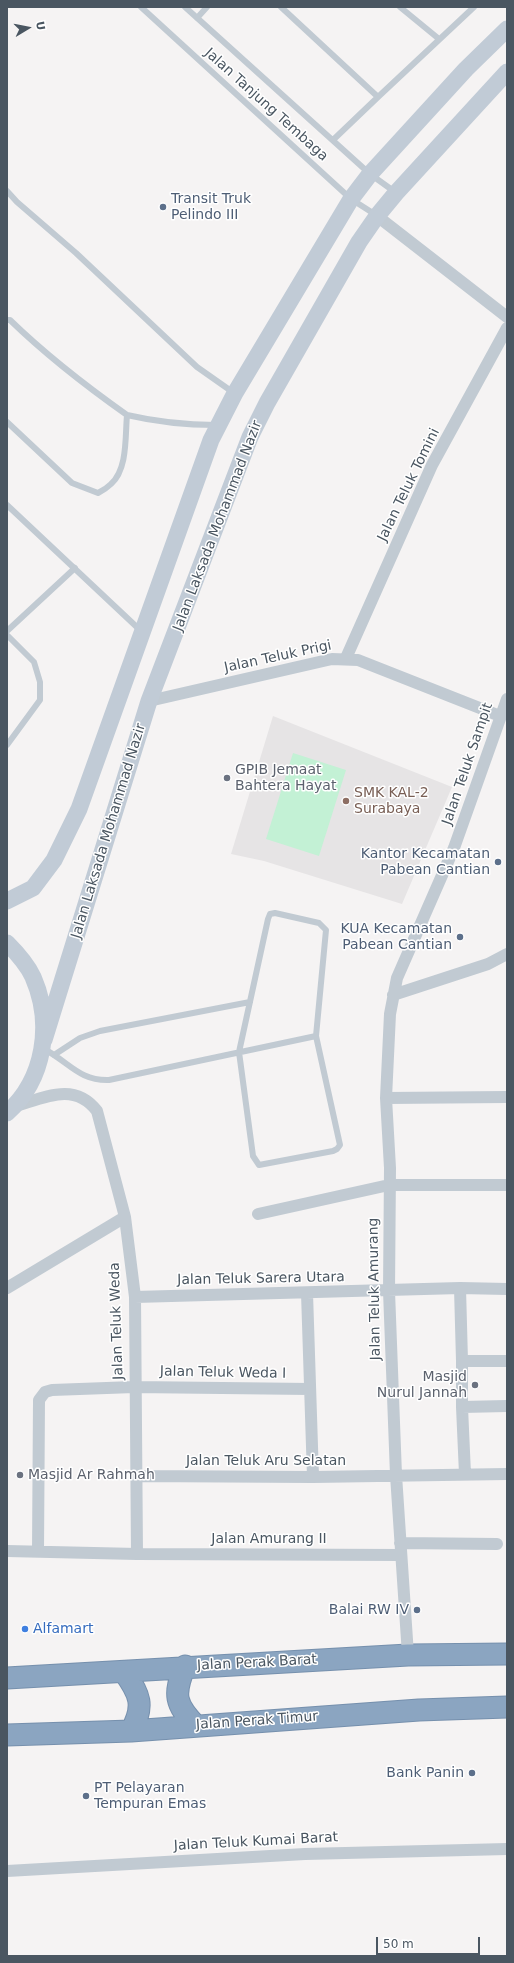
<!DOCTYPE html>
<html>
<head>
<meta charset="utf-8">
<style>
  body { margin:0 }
  #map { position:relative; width:514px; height:1963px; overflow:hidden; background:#f5f3f3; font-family:"DejaVu Sans",sans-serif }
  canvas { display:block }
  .frame { position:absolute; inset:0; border:8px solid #4a5661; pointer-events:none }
  .north { position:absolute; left:8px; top:8px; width:40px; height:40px; -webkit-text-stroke:3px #fff; paint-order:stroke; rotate:80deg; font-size:11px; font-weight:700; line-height:16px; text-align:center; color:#4a5661 }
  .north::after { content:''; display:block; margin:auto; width:14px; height:18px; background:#4a5661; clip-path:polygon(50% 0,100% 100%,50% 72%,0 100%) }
  .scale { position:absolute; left:376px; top:1937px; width:104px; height:18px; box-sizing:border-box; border:2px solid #4a5661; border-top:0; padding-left:5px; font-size:12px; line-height:14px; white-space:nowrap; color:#4a5661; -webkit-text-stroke:3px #fff; paint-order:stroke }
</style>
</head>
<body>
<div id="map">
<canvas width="514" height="1963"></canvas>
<div class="frame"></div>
<div class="north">U</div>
<div class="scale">50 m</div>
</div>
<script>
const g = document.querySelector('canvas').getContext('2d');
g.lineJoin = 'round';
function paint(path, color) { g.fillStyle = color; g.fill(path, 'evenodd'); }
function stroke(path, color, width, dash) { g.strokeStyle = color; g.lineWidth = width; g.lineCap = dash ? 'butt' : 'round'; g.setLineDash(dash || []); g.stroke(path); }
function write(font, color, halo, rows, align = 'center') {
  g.font = font + ' "DejaVu Sans",sans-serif'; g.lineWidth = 3; g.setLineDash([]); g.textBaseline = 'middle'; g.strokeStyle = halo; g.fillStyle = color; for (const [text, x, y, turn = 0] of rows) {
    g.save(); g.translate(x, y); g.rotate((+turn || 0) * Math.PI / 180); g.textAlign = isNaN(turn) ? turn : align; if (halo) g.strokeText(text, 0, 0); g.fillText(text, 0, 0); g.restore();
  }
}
paint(new Path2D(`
  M273,716L452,787L402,904L264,861L231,854Z`), '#e6e4e5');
paint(new Path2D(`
  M293,753L346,770L319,856L266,839Z`), '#c3f1d5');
const highway = new Path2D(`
  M185,1666C173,1695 175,1704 196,1726
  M124,1672C140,1694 145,1706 131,1731
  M7,1678L408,1655L507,1654
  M7,1735L131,1731L419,1710L507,1707`);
stroke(highway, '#7690ad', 23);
stroke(new Path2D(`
  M141,7L351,199L376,215
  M185,7L370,174L395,192
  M281,7L378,97L333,140
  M400,7L439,39
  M197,18L207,7
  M378,97L474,7
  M7,191L17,202L76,253L197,367L234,393
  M7,320H10C46,355 86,386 127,415C125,436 128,469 111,484C107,488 102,491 98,493L72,483L7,422
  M127,415C157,422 185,425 216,425
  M7,505L140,630
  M7,631L75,568
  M7,635L34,662L40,682V700L7,745
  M275,913L319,923L326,930L316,1036L340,1145L337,1149L333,1151L259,1165L253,1156L239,1052L268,919L270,914Z
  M44,1049C69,1062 79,1081 109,1080L316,1036
  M54,1055L80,1038L100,1031L250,1002`), '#c1cad2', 6);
stroke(new Path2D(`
  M377,216L507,317
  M346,658L432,465L507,328
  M149,701L332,659L358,660L500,716
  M393,995L488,964L507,954
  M386,1098L507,1097
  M13,1107C44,1098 74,1081 97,1111L125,1217L135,1297L137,1554
  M258,1214L389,1185H507
  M7,1288L125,1217
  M460,1288L462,1361
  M307,1293L313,1477
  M135,1297L460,1288L507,1289
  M462,1407L507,1406
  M465,1474L462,1407V1361H507
  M136,1476L313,1477L507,1474
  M400,1543L497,1544
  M7,1551L137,1554L401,1555
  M38,1551L39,1400L45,1392L52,1390L134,1387L310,1389
  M408,1655L396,1475L389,1291L390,1168L386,1098L390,1014L397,978L454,848L507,699
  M7,1871L305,1854L507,1849`), '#c1cad2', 12);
stroke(new Path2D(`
  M7,901L33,888L54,860L79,809L211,440L235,393L351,199L370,174L466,69L507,29
  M7,943C17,953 27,964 33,977C53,1023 45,1079 7,1113
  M44,1040L149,701L250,437L267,403L359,242L377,216L396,193L507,72`), '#c1cbd6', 17);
stroke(highway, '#8ba5c1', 21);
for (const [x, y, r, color] of [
  [163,207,4,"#5c6f8a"],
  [227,778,4,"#6b7280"],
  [346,801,4,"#8d6e63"],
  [498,862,4,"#5c6f8a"],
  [460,937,4,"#5c6f8a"],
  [475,1385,4,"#6b7280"],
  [20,1475,4,"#6b7280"],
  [417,1610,4,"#5c6f8a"],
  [25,1629,4,"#3f7fe0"],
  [472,1773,4,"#5c6f8a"],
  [86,1796,4,"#5c6f8a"]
]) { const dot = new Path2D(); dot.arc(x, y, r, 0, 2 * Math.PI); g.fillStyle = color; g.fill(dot); stroke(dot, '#fff', 1.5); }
write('14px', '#4a5661', '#fff', [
  ["Jalan Tanjung Tembaga",266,105,42],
  ["Jalan Teluk Tomini",409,485,-64],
  ["Jalan Laksada Mohammad Nazir",218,526,-69],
  ["Jalan Teluk Prigi",278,657,-12],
  ["Jalan Teluk Sampit",468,764,-71],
  ["Jalan Laksada Mohammad Nazir",109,831,-73],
  ["Jalan Teluk Sarera Utara",261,1279,-1],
  ["Jalan Teluk Amurang",375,1289,-91],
  ["Jalan Teluk Weda",117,1321,-92],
  ["Jalan Teluk Weda I",223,1373,1],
  ["Jalan Teluk Aru Selatan",266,1461],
  ["Jalan Amurang II",269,1539],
  ["Jalan Perak Barat",257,1663,-3],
  ["Jalan Perak Timur",257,1721,-4],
  ["Jalan Teluk Kumai Barat",256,1842,-3]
]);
write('14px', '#4e5e75', '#fff', [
  ["Transit Truk",171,199,"left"],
  ["Pelindo III",171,215,"left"],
  ["Kantor Kecamatan",490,854],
  ["Pabean Cantian",490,870],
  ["KUA Kecamatan",452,929],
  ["Pabean Cantian",452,945],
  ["Balai RW IV",409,1610],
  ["Bank Panin",464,1773],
  ["PT Pelayaran",94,1788,"left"],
  ["Tempuran Emas",94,1804,"left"]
], 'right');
write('14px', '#5b616d', '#fff', [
  ["GPIB Jemaat",235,770],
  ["Bahtera Hayat",235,786],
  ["Masjid",467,1377,"right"],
  ["Nurul Jannah",467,1393,"right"],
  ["Masjid Ar Rahmah",28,1475]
], 'left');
write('14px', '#785e54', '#fff', [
  ["SMK KAL-2",354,793],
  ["Surabaya",354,809]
], 'left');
write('14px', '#366cbe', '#fff', [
  ["Alfamart",33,1629]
], 'left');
</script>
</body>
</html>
